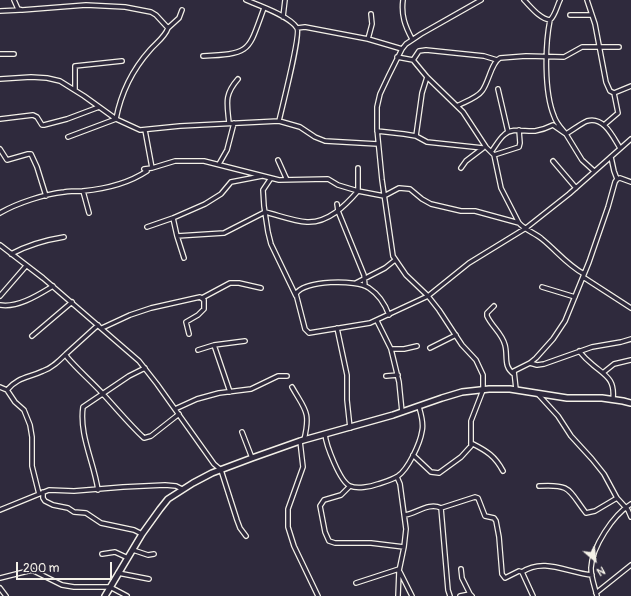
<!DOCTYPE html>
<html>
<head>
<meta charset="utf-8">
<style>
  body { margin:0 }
  #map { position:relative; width:631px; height:596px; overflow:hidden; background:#2f2a3d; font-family:Pangolin,sans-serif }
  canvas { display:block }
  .north { position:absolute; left:575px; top:540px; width:40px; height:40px; -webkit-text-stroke:3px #2f2a3d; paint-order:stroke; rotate:152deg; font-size:11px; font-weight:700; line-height:16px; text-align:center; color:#f4f1e8 }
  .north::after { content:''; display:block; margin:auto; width:14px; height:18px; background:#f4f1e8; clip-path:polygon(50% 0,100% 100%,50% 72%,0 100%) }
  .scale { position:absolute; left:16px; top:562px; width:96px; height:18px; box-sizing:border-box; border:2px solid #f4f1e8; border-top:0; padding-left:5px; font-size:12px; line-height:14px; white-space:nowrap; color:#f4f1e8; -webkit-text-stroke:3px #2f2a3d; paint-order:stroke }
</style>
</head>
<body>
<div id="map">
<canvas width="631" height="596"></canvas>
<div class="north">N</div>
<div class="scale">200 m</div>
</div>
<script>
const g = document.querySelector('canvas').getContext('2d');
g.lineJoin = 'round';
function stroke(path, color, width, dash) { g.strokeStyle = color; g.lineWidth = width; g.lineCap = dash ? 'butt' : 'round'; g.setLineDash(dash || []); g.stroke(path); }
const minor = new Path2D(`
  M14,0L18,9L22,10L86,5L125,7L151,12L156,15L168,28C165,37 156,43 150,50C133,69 121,93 116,119L68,137
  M246,0C258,5 290,16 297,28C301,35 282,107 279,121
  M403,0C401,15 405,26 412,39
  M524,0C531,7 540,19 550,20C555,16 557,6 560,0
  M587,0L595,24L606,82L610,91L614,93L631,86
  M0,11L20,10
  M570,15H592
  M283,17L285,0
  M550,20C545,45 544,92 554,116C556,123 562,129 566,134C573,130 580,124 587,121C604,116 613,137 620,148
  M168,28L179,18L182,10
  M297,28L305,27L368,39L402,49
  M368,39L372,24L371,14
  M0,54H14
  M203,56C252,54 248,51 264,8
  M397,57L413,60L427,77L463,112L486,147L494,155L501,188L519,223C525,230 535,233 542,239C557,251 566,264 584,274
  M413,60L419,51L426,50L484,56L497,60
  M0,79L31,77L47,78L60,81L84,96L116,119L140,130L180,126L279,121L300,127L315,137L325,141L378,144
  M75,89V66L122,61
  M498,89L508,132
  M457,106C464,102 477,98 482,91C489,82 491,63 500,58L526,56L564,57L582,47H619
  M0,119L33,115L37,117L42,125H44L67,119L99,107
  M229,123C227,103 224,95 238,79
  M604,125L618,113L614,93
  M145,130L152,168
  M377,131L404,134L416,136L427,142L483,148
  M416,136L422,93L427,77
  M0,149L7,160L28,154H31L37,167L46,196
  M491,152C495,147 499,139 504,135C512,127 525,132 535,131C541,130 547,128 553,125L566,134L582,160L594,171
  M494,155L519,147L520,143L519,130
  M611,157L614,171L617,179
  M278,160L287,180
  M553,161L576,188
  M219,164L227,150L234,123
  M461,168L466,161L483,148
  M271,178L263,190L264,206L268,232L271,244L296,296
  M83,191L89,213
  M337,204L338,211L364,275L365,286
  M0,213C17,203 45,194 64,192C70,191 77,191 83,191C104,189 129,183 147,171L144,169L152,168L175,161H204L279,180L328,179L338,185L358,191L384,196L399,188L410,189L422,199L431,204L461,211H475L519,223
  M173,218L177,236L184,258
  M147,227L173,218L205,204L221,194L231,182L262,176
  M177,236L224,233L265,212C278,215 293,221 307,222C328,223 345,206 358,191V168
  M0,245L43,278L139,361L157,384L214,464L221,470L237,520L240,528L246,536
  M11,254C28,245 45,240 64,237
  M583,277L631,308
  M356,283L385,268L395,260
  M542,287L575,297
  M0,296L26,266
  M202,298L230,283H239L261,288
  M0,305C18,308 38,295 53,286
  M494,306L487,313V316C492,327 502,333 505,345C508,356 503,367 514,374
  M389,315C385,304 378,294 369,288C357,279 303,280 296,294L305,329L309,333L370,323L428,296L469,263L526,228L569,194L631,139
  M377,321L391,349H404L417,346
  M98,325L66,354L67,357C78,370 90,380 102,393C116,408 129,424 144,438L151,436L179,414
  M102,328L130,315L151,308L200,297L204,300V309L198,315L186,322L189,334
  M337,328L347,375V400L350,428
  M32,336L72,302
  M430,348L456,335
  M391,349L399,382L402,412
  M198,350L214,345
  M579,351C583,356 588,361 593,365C606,376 615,379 613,399
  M530,363L537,365L544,364L592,347L621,342L631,339
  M604,372L614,364L631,360
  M386,376L398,375
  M0,387L7,390C18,377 28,378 43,371C52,368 59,361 66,354
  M292,387C305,410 311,411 304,440
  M516,389L514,371L530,363L536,358L553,339L565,321L589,262L608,207L615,182L617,179L620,178L631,182
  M7,390L15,402L24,410L30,425L32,437V466L39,494
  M230,392L214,345L245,341
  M537,393L558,416L571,436L592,459L604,474L617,498L628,510L631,517
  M175,409L197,399L219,393L251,389L278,376H287
  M242,432L252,458
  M325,434C326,445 340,482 350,486C357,489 370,487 378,484C384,482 392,480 398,476C408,469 420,444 422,431C424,423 421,414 419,407
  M300,441L303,467L288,509V527L294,546L318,596
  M471,443C487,451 495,456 503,471
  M413,455L431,472L439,473L461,457L471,446V421L483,390V375L476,360L462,345L439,310L428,296L406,275L393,256L382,180L377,129V107L380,94L389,75L402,49L406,44L421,34L481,0
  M397,477L400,484L406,529L404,547L399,571L398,596
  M350,486L341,495L324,500L320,506L325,532L329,541L335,543H371L404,547
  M539,486C572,484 568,490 586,513L595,511L617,498
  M98,490C94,462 79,435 83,407L129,376L145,368
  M43,492V498L45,501L53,505L68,508L74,512L86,513L101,523L134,530L142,534
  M441,508L475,497L478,498L485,516L494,518L496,521L499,537L502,574L505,578L519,571L522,572L533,596
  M0,510L49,490L74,491L123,487L165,485L176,486L182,489
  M405,515C417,513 429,502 441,508L448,590L450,596
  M133,550L148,555L154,554
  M102,554L115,552L128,558
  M461,569L462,578L470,594
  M400,572L412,596
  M522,572C544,557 568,573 592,575
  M118,573L149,579
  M0,578L32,570L62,585L74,587H110L127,596
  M356,583L399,569
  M0,588L6,596
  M596,593L631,565
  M460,596L470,594L472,596
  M597,596C595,587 591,578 591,568C592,547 613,515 631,504`);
const secondary = new Path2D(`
  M105,596L142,534L160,509L168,499L193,483L212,473L252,458L300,441L393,415L442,398L462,392L489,389H510L567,398H602L623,401L631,403`);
stroke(minor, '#f4f1e8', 6);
stroke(secondary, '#f4f1e8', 8);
stroke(minor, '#2f2a3d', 3.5);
stroke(secondary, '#2f2a3d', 5);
</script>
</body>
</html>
